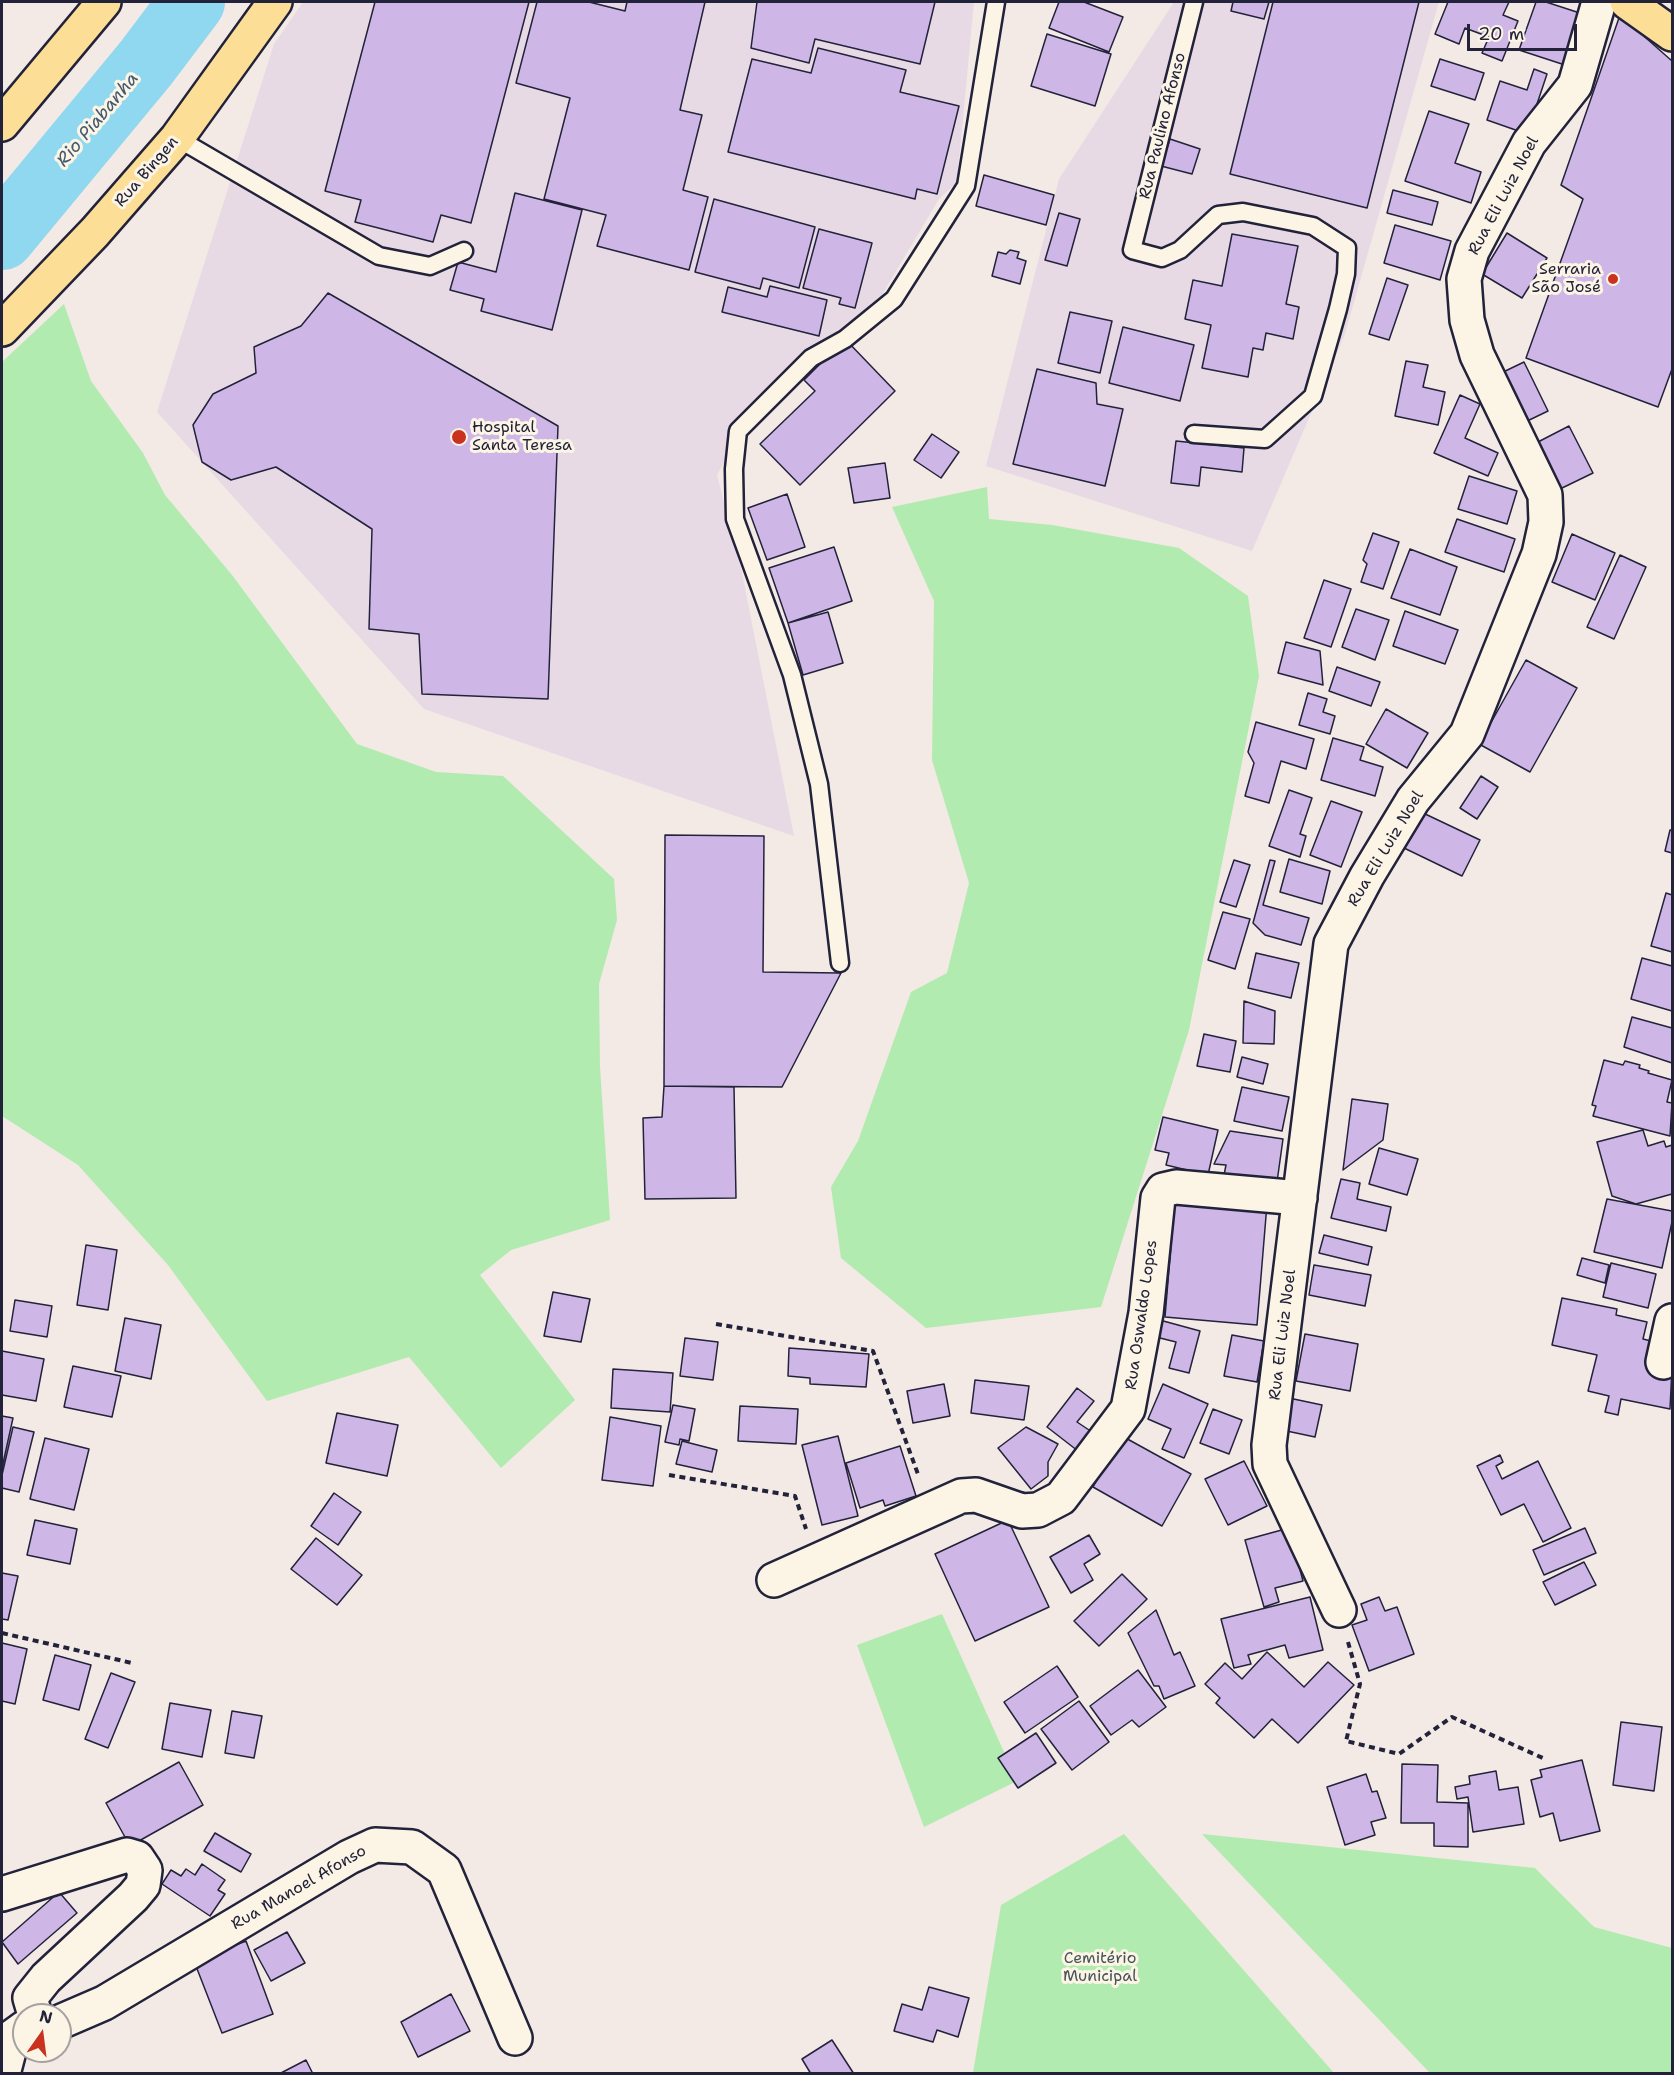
<!DOCTYPE html>
<html>
<head>
<meta charset="utf-8">
<style>
  body { margin:0 }
  #map { position:relative; width:1674px; height:2075px; overflow:hidden; background:#f3e9e5; font-family:"Shantell Sans",sans-serif }
  canvas { display:block }
  .frame { position:absolute; inset:0; border:3px solid #22223b; pointer-events:none }
  .north { position:absolute; left:12px; top:2003px; width:60px; height:60px; box-sizing:border-box; background:#fcf5e5; border:2px solid #a5a1a1; border-radius:50%; rotate:14deg; font-size:16px; font-weight:700; line-height:24px; text-align:center; color:#22223b }
  .north::after { content:''; display:block; margin:auto; width:21px; height:27px; background:#c8321e; clip-path:polygon(50% 0,100% 100%,50% 72%,0 100%) }
  .scale { position:absolute; left:1467px; top:24px; width:110px; height:27px; box-sizing:border-box; border:3px solid #22223b; border-top:0; padding-left:8px; font-size:18px; line-height:21px; white-space:nowrap; color:#22223b; -webkit-text-stroke:4px #fcf5e5; paint-order:stroke }
</style>
</head>
<body>
<div id="map">
<canvas width="1674" height="2075"></canvas>
<div class="frame"></div>
<div class="north">N</div>
<div class="scale">20 m</div>
</div>
<script>
const g = document.querySelector('canvas').getContext('2d');
g.lineJoin = 'round';
function paint(path, color) { g.fillStyle = color; g.fill(path, 'evenodd'); }
function stroke(path, color, width, dash) { g.strokeStyle = color; g.lineWidth = width; g.lineCap = dash ? 'butt' : 'round'; g.setLineDash(dash || []); g.stroke(path); }
function write(font, color, halo, rows, align = 'center') {
  g.font = font + ' "Shantell Sans",sans-serif'; g.lineWidth = 6; g.setLineDash([]); g.textBaseline = 'middle'; g.strokeStyle = halo; g.fillStyle = color; for (const [text, x, y, turn = 0] of rows) {
    g.save(); g.translate(x, y); g.rotate((+turn || 0) * Math.PI / 180); g.textAlign = isNaN(turn) ? turn : align; if (halo) g.strokeText(text, 0, 0); g.fillText(text, 0, 0); g.restore();
  }
}
paint(new Path2D(`
  M303,2H974L957,182L939,199L873,310L752,412L717,475L742,573L794,836L424,709L157,412L274,44Z
  M1174,2H1439L1345,334L1252,551L986,466L1059,179Z`), '#e8dae5');
paint(new Path2D(`
  M64,304L91,381L143,453L165,495L232,575L357,744L436,772L503,776L614,879L617,920L599,984L600,1067L610,1220L511,1250L480,1275L575,1400L501,1468L409,1357L267,1401L168,1265L78,1165L2,1116V362Z
  M987,487L989,519L1052,525L1179,548L1248,596L1259,676L1189,1030L1101,1307L926,1328L841,1258L831,1187L858,1141L911,992L947,973L969,883L932,760L934,601L892,507Z
  M942,1614L1017,1781L924,1827L857,1645Z
  M1124,1834L1334,2073H973L1001,1905Z
  M1202,1834L1535,1868L1594,1927L1672,1948V2073H1430Z`), '#b1ebaf');
stroke(new Path2D(`
  M2,237L146,63L192,2`), '#8fd8f0', 66);
const building = new Path2D(`
  M375,2H529L471,223L441,215L433,242L355,222L361,200L325,191Z
  M537,2H589L625,11L627,2H705L680,110L702,115L683,190L708,197L689,270L597,246L606,215L544,199L570,98L516,83Z
  M757,2H935L920,64L815,39L809,63L751,48Z
  M1059,2H1084L1123,17L1109,52L1049,28Z
  M1233,2H1269L1264,19L1231,11Z
  M1273,2H1419L1367,208L1230,174Z
  M1448,2H1509L1503,15L1518,21L1502,61L1482,53L1489,37L1465,28L1459,44L1435,34Z
  M1536,2H1546L1586,15L1568,66L1519,50Z
  M1620,15L1672,61V369L1658,407L1526,358L1583,199L1561,185Z
  M1047,34L1111,54L1095,106L1031,86Z
  M818,48L906,70L900,92L959,106L937,194L917,189L915,199L728,152L752,59L811,73Z
  M1440,59L1484,73L1475,100L1431,86Z
  M1534,69L1547,74L1527,134L1487,120L1500,81L1527,90Z
  M1429,111L1469,124L1455,163L1481,172L1471,203L1405,181Z
  M1170,139L1200,149L1192,174L1161,166Z
  M984,175L1054,195L1046,225L976,206Z
  M1393,190L1438,202L1432,225L1387,213Z
  M515,193L582,210L552,330L481,311L484,299L450,290L458,262L496,272Z
  M714,199L815,227L799,288L763,278L760,289L695,272Z
  M1059,213L1080,219L1067,266L1045,260Z
  M1395,225L1451,241L1440,280L1384,263Z
  M819,229L872,243L855,308L839,304L841,298L803,288Z
  M1507,233L1547,258L1522,298L1482,274Z
  M1232,234L1298,246L1286,304L1299,307L1293,339L1266,333L1263,350L1253,348L1248,377L1202,368L1211,325L1185,319L1193,280L1222,286Z
  M1010,250L1019,252L1017,258L1026,261L1020,284L992,276L998,252L1006,254Z
  M1387,278L1408,285L1389,340L1369,334Z
  M770,286L827,300L819,336L722,312L728,287L767,297Z
  M328,293L558,426L548,699L422,694L419,634L369,629L372,529L276,467L231,480L202,462L193,425L213,394L256,373L254,347L301,326Z
  M1070,312L1112,321L1100,373L1058,363Z
  M1123,327L1194,345L1180,401L1109,383Z
  M845,339L895,391L800,485L760,444L815,391L804,380Z
  M1406,361L1428,365L1423,387L1445,392L1438,425L1395,416Z
  M1524,362L1548,411L1521,424L1497,375Z
  M1037,369L1096,383L1097,404L1123,409L1105,486L1013,464Z
  M1460,395L1480,404L1465,438L1498,453L1488,476L1434,453Z
  M1569,426L1593,473L1560,489L1536,443Z
  M932,434L959,452L941,478L914,460Z
  M1176,441L1244,448L1242,472L1201,467L1199,486L1171,483Z
  M885,463L890,498L854,503L848,468Z
  M1469,476L1517,491L1507,524L1458,509Z
  M787,494L805,547L767,560L748,508Z
  M1457,519L1515,539L1504,572L1445,552Z
  M1373,533L1399,542L1383,589L1361,582L1367,564L1363,560Z
  M1572,534L1615,553L1595,600L1552,582Z
  M834,547L852,601L788,623L769,568Z
  M1410,549L1457,567L1440,615L1391,598Z
  M1620,555L1646,567L1614,639L1587,627Z
  M1324,580L1351,589L1331,647L1304,638Z
  M1356,609L1389,620L1375,660L1342,647Z
  M1405,611L1458,630L1445,664L1393,646Z
  M828,612L843,663L803,675L788,623Z
  M1286,642L1320,651L1323,685L1278,673Z
  M1526,660L1577,688L1530,772L1479,744Z
  M1337,667L1380,682L1371,706L1329,691Z
  M1308,693L1327,699L1323,712L1335,716L1330,734L1299,725Z
  M1386,709L1428,733L1407,768L1366,744Z
  M1256,722L1314,739L1306,769L1281,761L1269,803L1245,796L1254,763L1248,752Z
  M1333,738L1364,747L1360,760L1383,767L1375,796L1321,780Z
  M1481,776L1498,787L1477,819L1460,808Z
  M1289,790L1312,798L1300,834L1306,836L1300,857L1269,846Z
  M1331,801L1362,812L1341,867L1310,855Z
  M1421,812L1480,840L1462,876L1404,848Z
  M1670,830H1672V853L1665,851Z
  M665,835L764,836L763,972L841,973L782,1087L664,1086Z
  M1289,859L1330,871L1322,904L1280,892Z
  M1234,860L1250,865L1236,907L1220,902Z
  M1270,860L1275,861L1263,905L1309,918L1301,945L1265,935L1253,923Z
  M1666,893L1672,895V952L1651,946Z
  M1223,912L1250,919L1235,969L1208,960Z
  M1256,953L1299,963L1291,998L1248,988Z
  M1642,958L1672,966V1011L1631,999Z
  M1244,1001L1275,1011L1274,1044L1243,1043Z
  M1632,1017L1672,1028V1063L1624,1047Z
  M1204,1034L1236,1041L1230,1072L1197,1066Z
  M1242,1057L1268,1064L1263,1084L1237,1077Z
  M1604,1060L1623,1065L1625,1061L1640,1065L1639,1068L1649,1071L1648,1073L1672,1080L1667,1102L1672,1103L1670,1136L1593,1116L1596,1106L1592,1105Z
  M664,1086L734,1087L736,1198L645,1199L643,1118L662,1117Z
  M1242,1087L1289,1097L1282,1131L1234,1121Z
  M1352,1099L1388,1104L1383,1140L1343,1170Z
  M1163,1117L1218,1130L1208,1175L1166,1165L1169,1153L1155,1150Z
  M1643,1130L1648,1146L1664,1141L1666,1147L1672,1145V1194L1636,1204L1612,1196L1597,1142Z
  M1230,1131L1283,1139L1277,1182L1224,1175L1226,1165L1214,1164Z
  M1379,1148L1418,1159L1407,1195L1369,1184Z
  M1341,1179L1360,1183L1357,1199L1391,1207L1386,1231L1331,1218Z
  M1175,1197L1267,1204L1257,1325L1165,1317Z
  M1607,1199L1672,1211V1222L1662,1268L1594,1252Z
  M1324,1235L1372,1247L1368,1265L1319,1253Z
  M86,1245L117,1250L108,1310L77,1305Z
  M1582,1258L1609,1265L1605,1283L1577,1275Z
  M1611,1263L1656,1274L1648,1308L1603,1297Z
  M1314,1265L1371,1275L1365,1306L1309,1295Z
  M553,1292L590,1299L581,1342L544,1336Z
  M1562,1298L1617,1309L1616,1315L1647,1322L1643,1339L1651,1341L1647,1363L1672,1368L1670,1409L1621,1399L1618,1415L1605,1412L1609,1396L1588,1391L1597,1355L1552,1345Z
  M15,1300L52,1306L47,1337L10,1331Z
  M125,1318L161,1325L151,1379L115,1371Z
  M1156,1319L1200,1331L1189,1373L1169,1368L1176,1342L1152,1336Z
  M1305,1334L1358,1344L1350,1391L1296,1381Z
  M1232,1335L1264,1341L1257,1382L1224,1376Z
  M685,1338L718,1342L713,1380L680,1376Z
  M789,1348L869,1354L866,1387L810,1384V1378L788,1376Z
  M2,1351L44,1359L36,1401L2,1395Z
  M73,1366L121,1376L112,1417L64,1407Z
  M613,1369L673,1373L670,1412L611,1408Z
  M975,1380L1029,1386L1024,1420L971,1413Z
  M944,1384L950,1416L913,1423L907,1391Z
  M1163,1384L1208,1404L1184,1458L1162,1449L1171,1429L1148,1419Z
  M1077,1388L1094,1401L1077,1422L1092,1432L1078,1451L1047,1427Z
  M1289,1398L1322,1405L1315,1437L1282,1430Z
  M673,1405L695,1409L689,1441L680,1439L679,1445L665,1442Z
  M740,1406L798,1409L796,1444L738,1441Z
  M1213,1409L1242,1420L1229,1454L1200,1443Z
  M337,1413L398,1425L387,1476L326,1463Z
  M2,1416L13,1418L2,1468Z
  M610,1417L661,1426L653,1486L602,1480Z
  M13,1427L34,1432L19,1492L2,1488V1475Z
  M1026,1427L1058,1444L1048,1462V1476L1031,1489L998,1448Z
  M838,1436L858,1516L822,1525L802,1445Z
  M1122,1436L1191,1474L1162,1526L1093,1487Z
  M45,1438L89,1449L74,1510L30,1499Z
  M682,1441L717,1450L712,1472L676,1464Z
  M900,1446L916,1496L885,1506L883,1500L860,1508L846,1463Z
  M1500,1455L1503,1462L1496,1466L1502,1479L1538,1461L1571,1528L1543,1542L1524,1504L1501,1515L1477,1466Z
  M1244,1461L1267,1506L1228,1525L1205,1479Z
  M334,1493L361,1512L338,1545L311,1526Z
  M35,1520L77,1529L70,1564L27,1555Z
  M1008,1520L1049,1607L975,1641L935,1554Z
  M1289,1528L1303,1581L1275,1588L1279,1602L1264,1607L1245,1540Z
  M1585,1528L1596,1553L1544,1575L1533,1550Z
  M1089,1535L1100,1554L1084,1564L1093,1580L1071,1593L1050,1557Z
  M316,1538L362,1575L337,1605L291,1569Z
  M1584,1562L1596,1585L1555,1605L1543,1582Z
  M2,1573L18,1576L8,1620L2,1619Z
  M1122,1574L1147,1599L1099,1646L1074,1621Z
  M1310,1597L1323,1650L1289,1658L1285,1645L1248,1655L1251,1664L1234,1668L1221,1619Z
  M1379,1597L1385,1611L1397,1607L1414,1654L1369,1671L1352,1625L1367,1620L1361,1604Z
  M1156,1610L1174,1655L1180,1652L1195,1686L1164,1699L1159,1686H1154L1128,1633Z
  M2,1643L27,1649L15,1704L2,1701Z
  M1267,1652L1304,1687L1328,1662L1354,1685L1298,1743L1272,1719L1254,1738L1216,1703L1220,1698L1205,1684L1225,1663L1242,1679Z
  M55,1655L91,1665L79,1710L43,1700Z
  M1057,1666L1078,1697L1025,1733L1004,1702Z
  M1138,1670L1166,1707L1139,1727L1132,1720L1111,1735L1090,1706Z
  M111,1673L135,1682L108,1748L85,1739Z
  M1079,1701L1109,1742L1072,1770L1041,1729Z
  M170,1703L211,1710L202,1757L162,1749Z
  M232,1711L262,1716L254,1758L225,1753Z
  M1621,1722L1662,1727L1654,1791L1613,1785Z
  M1036,1733L1056,1763L1018,1788L998,1758Z
  M1582,1760L1600,1831L1560,1841L1553,1813L1540,1817L1531,1780L1542,1777L1540,1770Z
  M179,1762L203,1805L130,1846L106,1803Z
  M1402,1764L1438,1765L1437,1802L1468,1803V1847L1434,1846V1823H1401Z
  M1496,1771L1499,1790L1518,1787L1524,1824L1473,1832L1468,1797L1457,1799L1455,1787L1470,1784L1469,1776Z
  M1366,1774L1372,1792L1377,1791L1386,1818L1371,1822L1375,1835L1345,1845L1327,1787Z
  M215,1833L251,1854L241,1872L204,1851Z
  M202,1864L225,1880L218,1890L225,1894L210,1916L162,1884L171,1870L181,1876L186,1869L195,1875Z
  M59,1892L77,1913L18,1964L2,1942Z
  M287,1932L305,1963L271,1981L254,1950Z
  M246,1941L273,2014L222,2033L194,1961Z
  M929,1987L969,1998L958,2037L937,2030L933,2042L894,2031L902,2004L922,2010Z
  M451,1994L470,2031L418,2057L401,2022Z
  M832,2040L854,2074H811L802,2059Z
  M306,2060L313,2074H279Z`);
paint(building, '#ceb7e6');
stroke(building, '#22223b', 1.5);
const lane = new Path2D(`
  M1194,2L1132,250L1162,258L1180,250L1218,215L1243,212L1313,226L1347,248L1346,274L1338,309L1313,396L1265,439L1194,434
  M177,138L379,256L430,266L464,251
  M840,963L819,784L792,675L735,519L734,469L738,431L811,358L845,339L894,299L966,186L996,2`);
const street = new Path2D(`
  M1663,1362L1672,1321
  M774,1580L961,1496L976,1495L1022,1511L1038,1510L1061,1498L1128,1409L1146,1313L1158,1198L1163,1190L1176,1187L1300,1198
  M1339,1610L1270,1464L1269,1445L1331,944L1367,876L1413,800L1467,734L1539,554L1546,522L1545,495L1477,355L1467,320L1464,279L1472,251L1529,143L1575,85L1599,2
  M2,1894L127,1855L137,1858L145,1870L143,1885L133,1897L46,1978L30,1998L35,2015
  M60,2022L104,2003L349,1857L375,1845L412,1847L444,1870L515,2038
  M3,2074L13,2036L24,2028`);
const primary = new Path2D(`
  M1627,2L1672,34
  M2,124L104,2
  M2,329L95,232L177,138L275,2`);
stroke(lane, '#22223b', 21);
stroke(street, '#22223b', 38);
stroke(primary, '#22223b', 38);
stroke(new Path2D(`
  M716,1324L873,1351L919,1477
  M669,1475L795,1496L806,1529
  M2,1633L132,1663
  M1348,1642L1360,1684L1346,1741L1399,1754L1452,1717L1545,1759`), '#22223b', 4, [6, 4.5]);
stroke(lane, '#fcf5e5', 16);
stroke(street, '#fcf5e5', 33);
stroke(primary, '#fcde96', 33);
for (const [x, y, r, color] of [
  [1613,279,6,"#c8321e"],
  [459,437,8,"#c8321e"]
]) { const dot = new Path2D(); dot.arc(x, y, r, 0, 2 * Math.PI); g.fillStyle = color; g.fill(dot); stroke(dot, '#fcf5e5', 2); }
write('16px', '#22223b', '#fcf5e5', [
  ["Rua Paulino Afonso",1163,126,-76],
  ["Rua Bingen",147,172,-49],
  ["Rua Eli Luiz Noel",1504,196,-62],
  ["Rua Eli Luiz Noel",1386,849,-59],
  ["Rua Oswaldo Lopes",1142,1315,-82],
  ["Rua Eli Luiz Noel",1283,1335,-83],
  ["Rua Manoel Afonso",299,1888,-30]
]);
write('16px', '#22223b', '#fcf5e5', [
  ["Serraria",1601,270],
  ["São José",1601,288],
  ["Hospital",472,428,"left"],
  ["Santa Teresa",472,446,"left"]
], 'right');
write('16px', '#465458', '#fcf5e5', [
  ["Cemitério",1100,1959],
  ["Municipal",1100,1977]
]);
write('italic 18px', '#435971', '#fcf5e5', [
  ["Rio Piabanha",98,120,-50]
]);
</script>
</body>
</html>
